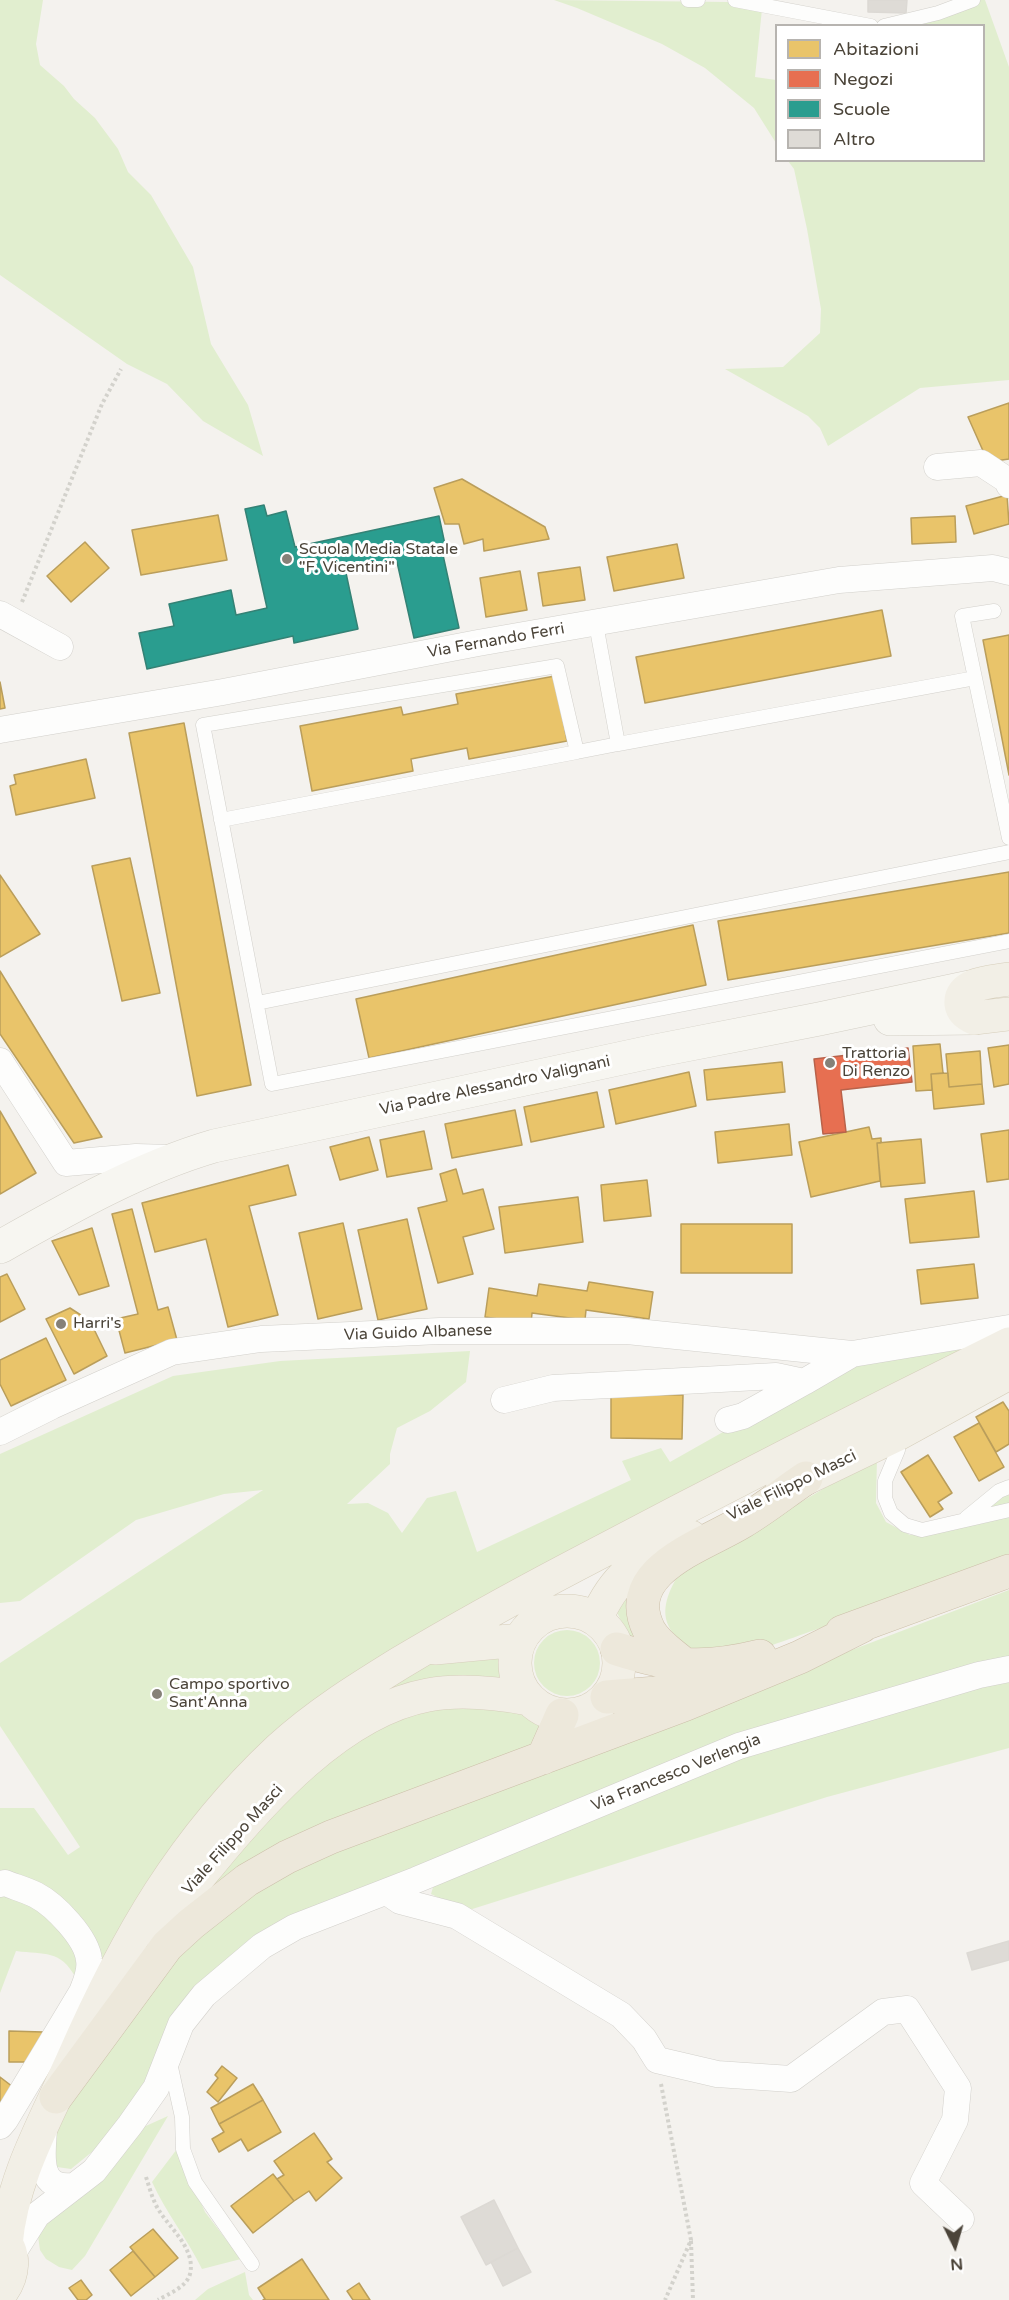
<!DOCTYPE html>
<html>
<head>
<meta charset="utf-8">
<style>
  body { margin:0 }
  #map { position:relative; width:1009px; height:2300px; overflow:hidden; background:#f4f2ee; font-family:"Varela Round",sans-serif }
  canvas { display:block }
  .legend { position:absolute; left:775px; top:24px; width:210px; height:138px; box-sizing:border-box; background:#fff; border:2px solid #b7b4b0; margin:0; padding:8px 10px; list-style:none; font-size:18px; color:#4b4439 }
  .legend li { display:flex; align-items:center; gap:12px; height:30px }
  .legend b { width:30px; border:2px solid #b7b4b0 }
  .north { position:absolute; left:925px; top:2216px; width:60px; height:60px; -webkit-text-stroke:4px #fff; paint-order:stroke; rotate:175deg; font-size:16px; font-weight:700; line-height:24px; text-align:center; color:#4b4439 }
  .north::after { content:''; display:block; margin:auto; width:21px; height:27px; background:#4b4439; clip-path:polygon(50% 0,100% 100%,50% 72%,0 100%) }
</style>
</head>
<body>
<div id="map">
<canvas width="1009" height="2300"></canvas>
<ul class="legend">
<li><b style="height:16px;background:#e9c46a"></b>Abitazioni</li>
<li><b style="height:16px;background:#e76f51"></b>Negozi</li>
<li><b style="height:16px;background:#2a9d8f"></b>Scuole</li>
<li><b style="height:16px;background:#dedbd6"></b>Altro</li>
</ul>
<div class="north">N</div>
</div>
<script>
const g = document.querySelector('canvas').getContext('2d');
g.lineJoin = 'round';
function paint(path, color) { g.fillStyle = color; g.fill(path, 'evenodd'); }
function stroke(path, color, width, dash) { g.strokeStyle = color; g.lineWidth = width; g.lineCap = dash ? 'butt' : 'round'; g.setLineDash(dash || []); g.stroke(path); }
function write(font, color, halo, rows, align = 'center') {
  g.font = font + ' "Varela Round",sans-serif'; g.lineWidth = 6; g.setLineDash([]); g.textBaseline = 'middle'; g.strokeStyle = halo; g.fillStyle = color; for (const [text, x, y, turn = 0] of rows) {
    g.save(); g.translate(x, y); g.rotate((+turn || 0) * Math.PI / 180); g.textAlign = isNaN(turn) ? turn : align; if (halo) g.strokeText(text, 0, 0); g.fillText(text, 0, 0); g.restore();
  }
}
paint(new Path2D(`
  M0,0H43L36,44L40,65L64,86L74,99L95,118L118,149L128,172L151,195L193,267L211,344L248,405L263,456L203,421L167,384L127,364L0,275Z
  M554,0L728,2L762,9L755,77L776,80V143L754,108L705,68L662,44L577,8Z
  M981,0H985L1009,67V380L920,388L828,446L820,428L808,416L725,369L783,367L820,333L821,309L807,229L794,169L788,161L984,160V26L898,25Z
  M963,1341L976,1349L365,1673L93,1985L78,1930L0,1881V1808H34L68,1855L80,1847L0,1726V1663L263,1490L224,1494L136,1520L20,1601L0,1603V1454L173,1376L280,1361L470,1351L466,1382L430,1411L397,1428L390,1454V1464L347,1504L368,1503L388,1513L402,1533L427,1498L456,1491L477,1552L631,1480L622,1461L661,1448L670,1462L854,1358Z
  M877,1457L876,1503L886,1522L910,1535L936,1533L1009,1489V1554C943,1581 877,1609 809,1632C780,1642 744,1658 712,1654C697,1653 682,1645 673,1633C658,1614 668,1593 678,1575Z
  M635,1576L638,1644L628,1634L615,1609Z
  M1009,1590V1748L827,1797L466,1911L431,1894L441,1861L250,1945L150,2081L98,2147L71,2169L57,2167L50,2156L54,2138L64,2114L166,1954L278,1869Z
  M534 1663a33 33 0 1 1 66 0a33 33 0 1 1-66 0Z
  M501,1657L503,1684L388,1697L390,1681L430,1661Z
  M641,1704L206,1897L197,1890L311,1768L422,1706L518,1708L539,1723L558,1729L580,1728L602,1720L617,1709Z
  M0,1888L55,1916L78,1954L76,1978C60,1949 45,1955 16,1951L0,1993Z
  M168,2116L85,2256L72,2270L59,2267L46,2259L40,2250L38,2236L42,2217L128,2134Z
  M177,2149L205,2212L241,2259L202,2269C187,2238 166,2213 152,2182Z
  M245,2272L249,2295L253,2300H195L208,2289Z`), '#e1eecf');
const homes = new Path2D(`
  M1009,403V459L988,462L968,417Z
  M462,479L545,527L549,539L484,551L483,539L464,544L459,524H445L434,488Z
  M1007,495L1009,524L974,534L966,506Z
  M218,515L227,560L141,575L132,530Z
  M955,516L956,542L912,544L911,518Z
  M85,542L109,568L71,602L47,576Z
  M677,544L684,578L614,591L607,557Z
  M580,567L585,600L543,606L538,573Z
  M520,571L527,610L486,617L480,578Z
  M882,610L891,656L645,703L636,657Z
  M1009,635V775L983,640Z
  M555,676L567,741L469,759L467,748L411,759L413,771L312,791L300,726L401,707L403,715L458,704L456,694Z
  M0,682L5,708L0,709Z
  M184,723L251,1085L197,1096L129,733Z
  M86,759L95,798L16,815L10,786L16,784L14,775Z
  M130,858L160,993L122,1001L92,866Z
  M1009,872V933L728,980L718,921Z
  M0,875L40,934L0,957Z
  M693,925L706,985L369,1058L356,999Z
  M0,971L102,1137L74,1143L0,1034Z
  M940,1044L943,1073L931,1074L932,1090L916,1091L913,1046Z
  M1009,1045V1084L994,1087L988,1048Z
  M980,1051L982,1084L949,1087L946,1054Z
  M782,1062L785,1092L707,1100L704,1070Z
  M689,1072L696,1106L616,1124L609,1090Z
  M948,1073L949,1087L982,1084L984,1104L934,1109L931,1074Z
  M597,1092L604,1127L531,1142L524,1107Z
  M515,1110L522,1145L452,1158L445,1124Z
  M0,1111L36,1173L0,1194Z
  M789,1124L792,1155L718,1163L715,1132Z
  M869,1127L872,1139L881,1138V1143H877L880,1181L811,1197L799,1142Z
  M1009,1130V1179L987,1182L981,1134Z
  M424,1131L432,1169L387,1177L380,1140Z
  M369,1137L378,1170L340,1180L330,1147Z
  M921,1139L925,1183L881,1187L877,1143Z
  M288,1165L296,1195L249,1206L278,1315L228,1327L206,1239L155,1252L142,1203Z
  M456,1169L463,1194L483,1189L494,1229L463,1237L473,1274L438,1283L418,1208L447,1201L440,1174Z
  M647,1180L651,1216L604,1221L601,1185Z
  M974,1191L979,1237L910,1243L905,1199Z
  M578,1197L583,1242L505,1253L499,1207Z
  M132,1209L158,1310L168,1307L177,1340L125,1353L116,1319L138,1314L112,1214Z
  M407,1219L427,1309L378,1320L358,1230Z
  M343,1223L362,1309L318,1319L299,1233Z
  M681,1224H792V1273H681Z
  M92,1228L109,1286L79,1295L52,1241Z
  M974,1264L978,1298L921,1304L917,1270Z
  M7,1274L25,1309L0,1322V1277Z
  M589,1282L653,1292L649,1319L586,1310L585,1320L532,1313L531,1324L485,1317L489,1288L537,1296L539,1284L587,1291Z
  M70,1308L90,1321L107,1356L74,1374L46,1319Z
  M46,1338L66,1380L11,1406L0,1384V1360Z
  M611,1394L683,1395L682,1439L611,1438Z
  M1003,1402L1009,1411V1444L996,1452L976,1417Z
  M979,1423L1004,1467L979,1481L954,1437Z
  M928,1455L952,1493L938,1502L943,1509L930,1517L901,1472Z
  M9,2031L43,2032L42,2055L37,2062H9Z
  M222,2066L237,2078L218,2102L207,2092L218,2078L215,2075Z
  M0,2077L17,2090L0,2112Z
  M253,2084L263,2100L219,2124L211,2108Z
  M263,2100L281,2132L248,2151L241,2139L219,2152L212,2139L224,2132L219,2124Z
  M314,2133L332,2159L327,2162L342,2178L316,2201L309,2191L294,2201L277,2179L284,2175L274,2161Z
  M273,2174L294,2201L253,2233L231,2206Z
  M153,2229L178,2258L155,2277L130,2247Z
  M133,2251L155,2277L131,2296L110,2270Z
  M302,2259L329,2300H263L265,2299L258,2288Z
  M81,2280L92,2295L86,2300H78L69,2288Z
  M359,2283L370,2300H353L347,2291Z`);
paint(homes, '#e9c46a');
stroke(homes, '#ba9e5b', 1.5);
const shops = new Path2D(`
  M908,1048L912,1082L841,1090L846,1132L823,1134L814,1059Z`);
paint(shops, '#e76f51');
stroke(shops, '#b8624a', 1.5);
const schools = new Path2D(`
  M264,505L267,516L286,511L295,547L439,516L447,554L443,555L459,628L414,638L397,562L346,573L358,629L294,643L293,636L147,669L139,633L174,626L169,604L231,590L236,615L267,608L245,509Z`);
paint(schools, '#2a9d8f');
stroke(schools, '#348275', 1.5);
const building = new Path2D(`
  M868,0H907L906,13L868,12Z
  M1009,1941V1960L972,1970L967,1953Z
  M494,2200L518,2248L486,2265L461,2217Z
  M518,2248L531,2272L503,2286L491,2262Z`);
paint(building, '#dedbd6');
stroke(building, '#dcd9d4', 1.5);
const lane = new Path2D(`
  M688,0H698
  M735,0L871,26
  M884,26L938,13L973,0
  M596,624L618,744L975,678L1009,838
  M975,678L962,616L994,611
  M577,752L618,744
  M221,820L577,752L557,666L203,725L272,1084L1009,941
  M257,1003L1009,852
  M895,1435L898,1450L885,1481V1498L891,1513L905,1525L922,1530L1009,1510
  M966,1518L999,1491L1009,1487
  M170,2063L182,2117L183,2149L195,2182L252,2264`);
const street = new Path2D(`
  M937,467L981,463L1007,480L1009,485
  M0,614L60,647
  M0,730L223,692L478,643L839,580L993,568L1009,572
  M0,1061L66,1163L136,1157L171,1158
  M504,1400L553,1388L776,1376L804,1382L852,1354
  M728,1420L743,1416L804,1382
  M0,1432L52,1406L172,1352L261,1339L440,1331H627L852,1354L1009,1328
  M0,1884L5,1883C15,1887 26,1890 36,1895C55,1905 87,1938 89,1960C91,1971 86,1982 82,1992L5,2120L0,2126
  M387,1892L400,1901L457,1916L621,2015L644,2039L657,2060L717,2074L791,2079L883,2012L907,2009L958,2088L955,2120L923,2183L961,2219
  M44,2130C42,2156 37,2190 73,2186
  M11,2256L37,2215L94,2171L130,2125L156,2088L181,2024L204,1995L262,1946L295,1927L416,1880L739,1746L979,1675L1009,1669`);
const secondary = new Path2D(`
  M890,1019L974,1018
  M0,1247C69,1208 139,1168 214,1146L655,1051L819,1019L970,987`);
const primary = new Path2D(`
  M1009,979C994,982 959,982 961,1004C962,1011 967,1015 974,1018L1009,1014
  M782,1490L894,1436L1009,1373
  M515 1663a52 52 0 1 1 104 0a52 52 0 1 1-104 0Z
  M596,1619C619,1567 642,1562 691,1537
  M435,1648L520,1640
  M158,1932C173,1908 190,1887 208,1866C262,1800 341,1711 428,1695C461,1689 497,1693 529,1699
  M0,2236C17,2253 14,2276 0,2294
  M6,2244C12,2177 46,2120 73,2059C126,1938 182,1840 279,1749C316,1715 358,1689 400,1663C457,1629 515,1597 574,1566C718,1490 863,1416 1009,1344`);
const highway = new Path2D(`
  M842,1632L1009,1571
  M617,1649C674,1667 702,1670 760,1656
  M685,1665C673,1654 657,1645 649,1630C619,1570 705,1545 742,1522C764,1509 785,1492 806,1478
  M607,1697L693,1690
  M543,1758L562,1715
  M56,2097L167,1946L191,1924L247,1880L287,1857L331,1837L686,1704L800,1657L862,1626`);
stroke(lane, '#d2d0cb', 15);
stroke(street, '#d2d0cb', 27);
stroke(secondary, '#d3cfc5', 34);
stroke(primary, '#d6cebb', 34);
stroke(highway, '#ccbfa9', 34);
stroke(new Path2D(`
  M22,602L102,404L121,369
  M661,2084L691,2240L665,2300
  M146,2177C150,2189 153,2202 160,2212C171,2229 196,2250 190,2274C187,2287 168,2294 158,2300
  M691,2241L693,2300`), '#d3d2cc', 4, [3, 3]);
stroke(lane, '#fdfdfc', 14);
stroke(street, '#fdfdfc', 26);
stroke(secondary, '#f7f6f1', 33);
stroke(primary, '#f2efe6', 33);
stroke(highway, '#ede8db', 33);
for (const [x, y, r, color] of [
  [287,559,6,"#868178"],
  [830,1063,6,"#868178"],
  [61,1324,6,"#868178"],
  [157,1694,6,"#868178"]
]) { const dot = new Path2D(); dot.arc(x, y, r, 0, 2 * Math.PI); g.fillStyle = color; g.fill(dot); stroke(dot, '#fff', 2); }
write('16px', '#4b4439', '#fff', [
  ["Scuola Media Statale",299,550],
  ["\"F. Vicentini\"",299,568],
  ["Trattoria",842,1054],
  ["Di Renzo",842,1072],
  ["Harri's",73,1324],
  ["Campo sportivo",169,1685],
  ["Sant'Anna",169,1703]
], 'left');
write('16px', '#4b4439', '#fff', [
  ["Via Fernando Ferri",496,641,-10],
  ["Via Padre Alessandro Valignani",495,1086,-12],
  ["Via Guido Albanese",418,1333,-2],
  ["Viale Filippo Masci",792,1486,-26],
  ["Via Francesco Verlengia",676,1773,-22],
  ["Viale Filippo Masci",233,1840,-48]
]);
</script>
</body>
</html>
